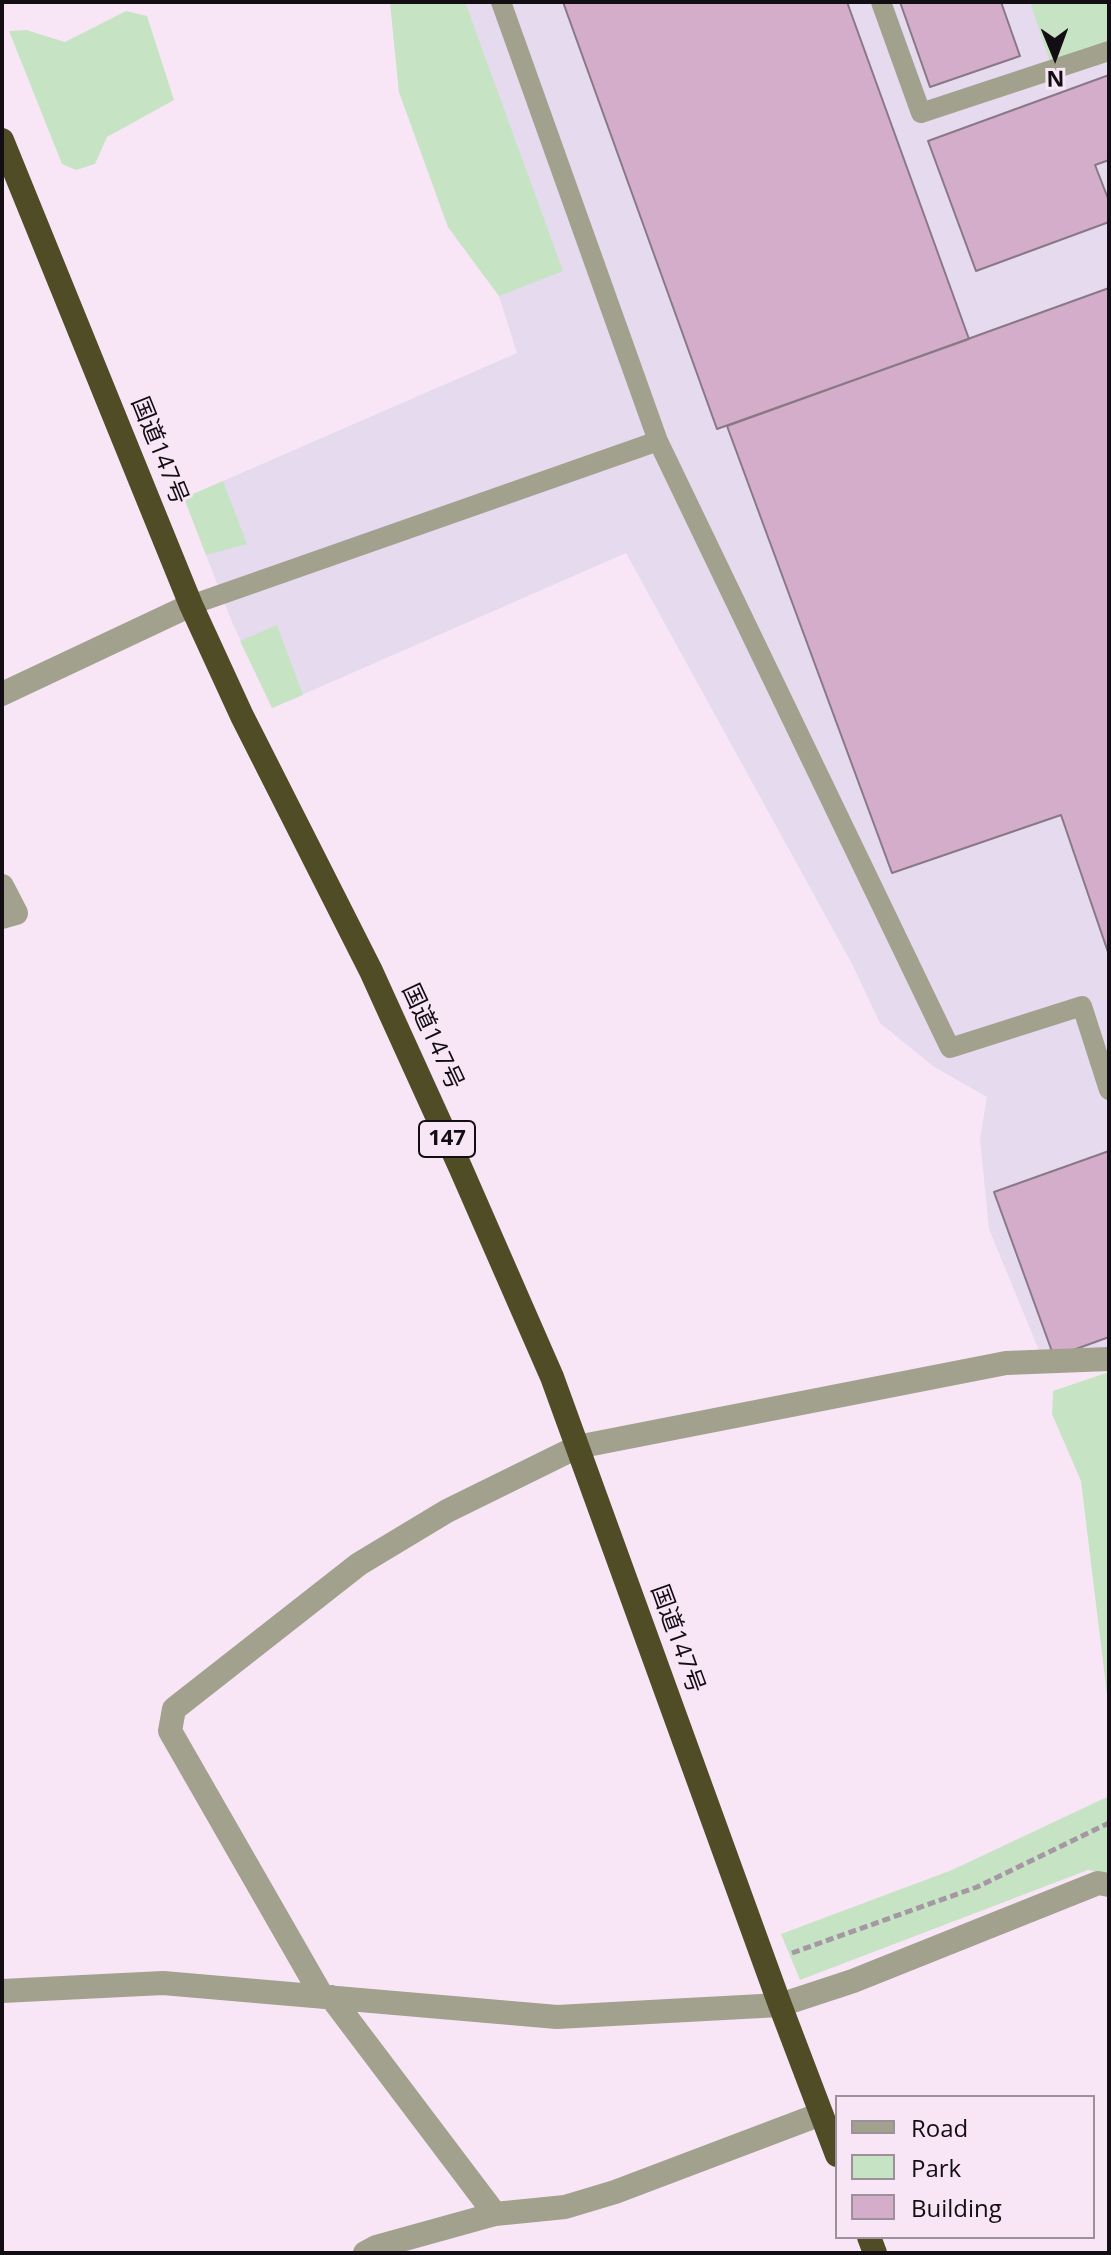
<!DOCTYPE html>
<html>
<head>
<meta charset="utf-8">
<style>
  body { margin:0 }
  #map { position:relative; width:1111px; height:2255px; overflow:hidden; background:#f8e6f6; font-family:"Open Sans",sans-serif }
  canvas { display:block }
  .frame { position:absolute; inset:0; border:4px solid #130e13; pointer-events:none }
  .legend { position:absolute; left:835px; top:2095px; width:260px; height:144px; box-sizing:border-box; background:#f8e6f6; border:2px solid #9c909b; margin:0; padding:10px 14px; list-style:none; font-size:24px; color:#130e13 }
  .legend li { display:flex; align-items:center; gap:16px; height:40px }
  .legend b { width:40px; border:2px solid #9c909b }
  .north { position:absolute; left:1015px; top:16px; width:80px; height:80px; -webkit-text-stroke:6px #f8e6f6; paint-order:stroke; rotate:179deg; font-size:22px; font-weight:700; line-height:32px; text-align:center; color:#130e13 }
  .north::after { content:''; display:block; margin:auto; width:28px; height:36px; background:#130e13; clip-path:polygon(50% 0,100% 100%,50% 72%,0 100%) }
</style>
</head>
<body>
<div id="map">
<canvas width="1111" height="2255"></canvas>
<div class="frame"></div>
<ul class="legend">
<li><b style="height:10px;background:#a2a18e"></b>Road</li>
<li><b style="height:22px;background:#c6e4c3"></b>Park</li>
<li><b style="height:22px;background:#d3adca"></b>Building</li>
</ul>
<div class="north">N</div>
</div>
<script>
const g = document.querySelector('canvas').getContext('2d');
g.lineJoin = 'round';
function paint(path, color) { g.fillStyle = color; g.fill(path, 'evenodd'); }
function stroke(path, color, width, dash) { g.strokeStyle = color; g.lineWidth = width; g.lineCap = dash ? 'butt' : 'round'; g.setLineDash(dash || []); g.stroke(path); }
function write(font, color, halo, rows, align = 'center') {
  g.font = font + ' "Open Sans","Noto Sans JP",sans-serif'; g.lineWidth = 6; g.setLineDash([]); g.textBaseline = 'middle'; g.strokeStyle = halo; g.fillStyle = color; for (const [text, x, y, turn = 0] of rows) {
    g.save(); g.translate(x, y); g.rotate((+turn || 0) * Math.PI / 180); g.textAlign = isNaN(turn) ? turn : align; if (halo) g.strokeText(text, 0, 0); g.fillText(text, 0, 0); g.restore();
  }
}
paint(new Path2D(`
  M390,2H1109V1347L1047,1370L989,1229L980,1139L987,1097L933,1066L880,1023L852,964L626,553L272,708L232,622L184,498L517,353L499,296L448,227L399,92Z`), '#e5daee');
paint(new Path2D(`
  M390,2H465L563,271L499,296L448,227L399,92Z
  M1030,2H1109V43L1050,62Z
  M126,11L147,16L174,100L107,137L95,164L76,170L62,164L9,31L26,30L65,42Z
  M223,481L247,544L206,555L184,498Z
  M277,625L303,695L272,708L240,641Z
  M1109,1372V1711L1081,1481L1052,1414L1053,1391Z
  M1109,1796V1874L1088,1870L800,1980L781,1934L952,1870Z`), '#c6e4c3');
const building = new Path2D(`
  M563,2H847L969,339L717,429Z
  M900,2H1001L1020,56L930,87Z
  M1109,75V160L1095,165L1109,201V222L976,271L928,141Z
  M1109,288V955L1061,815L892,873L727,426Z
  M1109,1151V1337L1054,1357L994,1192Z`);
paint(building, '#d3adca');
stroke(building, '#897885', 2);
stroke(new Path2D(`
  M792,1953L977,1887L1109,1823`), '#a597a3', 5, [8, 4]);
stroke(new Path2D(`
  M501,2L658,441L950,1048L1082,1006L1109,1090
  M881,2L921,113L1109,51
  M191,605L658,441`), '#a2a18e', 20);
stroke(new Path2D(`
  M2,694L191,605
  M2,886L16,913L2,917
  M2,1991L163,1983L557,2017L780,2005L853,1981L1098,1883L1109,1885
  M322,1996L170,1731L174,1709L359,1564L447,1511L577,1447L1006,1363L1109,1359
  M331,1997L495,2214L376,2247L365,2253
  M495,2214L565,2207L615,2192L821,2114`), '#a2a18e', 24);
stroke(new Path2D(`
  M2,140L191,605L242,716L371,971L461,1169L552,1377L780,2005L837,2155
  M869,2237L875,2253`), '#504c25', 24);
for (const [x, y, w] of [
  [447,1139,56]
]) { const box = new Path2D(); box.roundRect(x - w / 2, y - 18, w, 36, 6); g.fillStyle = '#f8e6f6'; g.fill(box); stroke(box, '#130e13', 2); }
write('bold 22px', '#130e13', null, [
  ["147",447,1139]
]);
write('24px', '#130e13', '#f8e6f6', [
  ["国道147号",159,451,68],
  ["国道147号",432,1037,65],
  ["国道147号",677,1639,70]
]);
</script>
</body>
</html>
